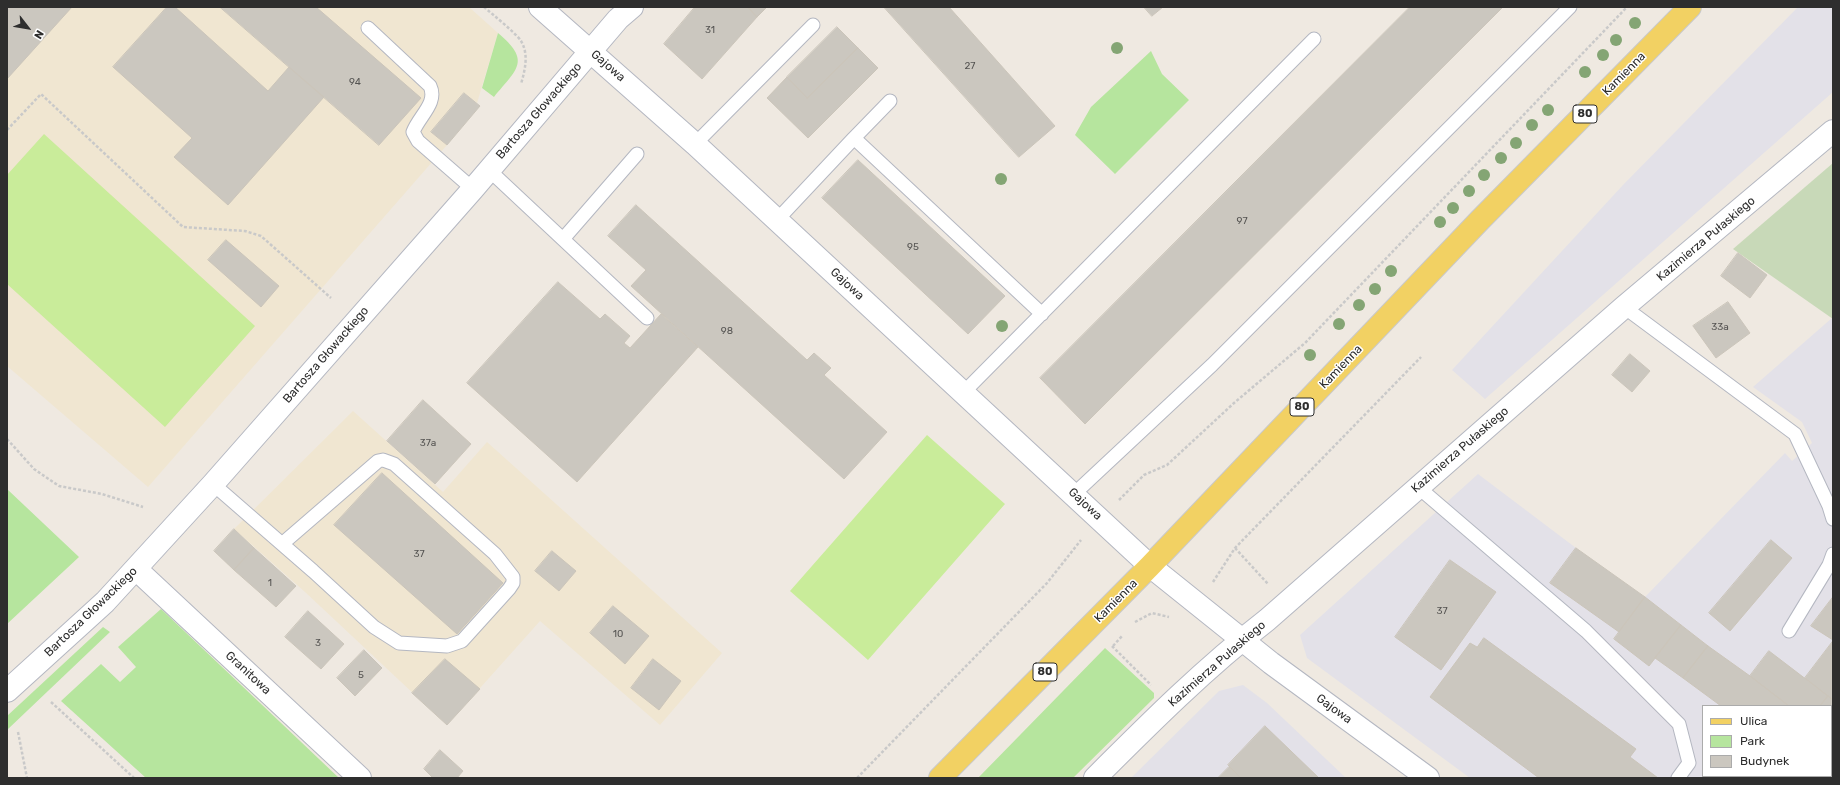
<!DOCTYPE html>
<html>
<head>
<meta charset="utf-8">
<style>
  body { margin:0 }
  #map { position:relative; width:1840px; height:785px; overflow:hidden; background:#efe9e1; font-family:Rubik,sans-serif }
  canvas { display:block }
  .frame { position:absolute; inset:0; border:8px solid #2e2e2e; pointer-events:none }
  .legend { position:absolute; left:1702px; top:705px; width:130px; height:72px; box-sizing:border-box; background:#fff; border:1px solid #ababab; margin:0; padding:5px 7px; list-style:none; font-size:12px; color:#2e2e2e }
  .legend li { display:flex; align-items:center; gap:8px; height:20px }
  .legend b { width:20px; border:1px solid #ababab }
  .north { position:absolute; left:8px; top:8px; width:40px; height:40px; -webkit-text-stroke:3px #fff; paint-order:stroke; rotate:121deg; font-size:11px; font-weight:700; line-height:16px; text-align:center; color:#2e2e2e }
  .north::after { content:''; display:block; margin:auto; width:14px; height:18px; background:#2e2e2e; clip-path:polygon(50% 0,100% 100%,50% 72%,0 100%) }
</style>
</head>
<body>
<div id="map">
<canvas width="1840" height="785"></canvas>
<div class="frame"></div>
<ul class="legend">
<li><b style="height:5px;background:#f2d163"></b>Ulica</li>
<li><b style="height:11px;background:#b6e59e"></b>Park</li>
<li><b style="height:11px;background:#cbc7bf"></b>Budynek</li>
</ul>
<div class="north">N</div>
</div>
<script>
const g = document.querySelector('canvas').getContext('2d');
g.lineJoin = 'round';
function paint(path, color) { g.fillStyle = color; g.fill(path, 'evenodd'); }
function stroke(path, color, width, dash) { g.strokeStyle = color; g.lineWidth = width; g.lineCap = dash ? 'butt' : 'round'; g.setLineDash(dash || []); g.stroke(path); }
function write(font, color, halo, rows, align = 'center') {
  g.font = font + ' Rubik,sans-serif'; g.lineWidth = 3; g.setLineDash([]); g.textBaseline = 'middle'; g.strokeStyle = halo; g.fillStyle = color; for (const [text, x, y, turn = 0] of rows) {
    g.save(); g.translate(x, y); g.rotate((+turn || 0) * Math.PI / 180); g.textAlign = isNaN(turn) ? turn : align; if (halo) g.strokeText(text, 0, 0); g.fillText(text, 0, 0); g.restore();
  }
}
paint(new Path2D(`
  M1798,7H1833V92L1485,399L1452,370L1623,185Z
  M1832,318L1833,739L1831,737V706H1703V776H1768L1766,778H1470L1307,658L1300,635L1478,474L1576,548L1645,597L1785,453L1792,461L1812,443L1802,422L1753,387Z
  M1243,685L1267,703L1346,778H1131L1219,691Z`), '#e3e1e8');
paint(new Path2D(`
  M7,7H469L498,33L477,103L464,93L431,132L447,145L148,487L7,366Z
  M353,411L443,492L487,442L722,653L660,725L540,621L447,725L305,592L234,529Z`), '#f0e6d1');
paint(new Path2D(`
  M498,33C531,61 518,68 494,97L482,88Z
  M1151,51L1162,74L1189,100L1115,174L1075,135L1091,107Z
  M7,489L79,557L7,624Z
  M161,609L339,778H146L61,701L101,664L120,682L136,667L118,647Z
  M103,627L110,632L7,730V716Z
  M1105,648L1154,693V698L1073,778H978Z`), '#b6e59e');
paint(new Path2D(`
  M1833,163V319L1733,249Z`), '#c8d9b8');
paint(new Path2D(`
  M44,134L255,326L165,427L7,284V175Z
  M927,435L1005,504L868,660L790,591Z`), '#c9ec9a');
const building = new Path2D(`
  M7,7H72L7,79Z
  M167,7H175L268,91L289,67L324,97L228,205L174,157L192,138L113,67Z
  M220,7H316L421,98L379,145Z
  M695,7H748L757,17L702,79L664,44Z
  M748,7H767L757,17Z
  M884,7H949L1055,126L1019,157Z
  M1144,7H1163L1152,16Z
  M1410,7H1503L1085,424L1040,378Z
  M837,27L858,48L807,98L787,77Z
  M858,48L878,68L808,138L767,98L787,77L807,98Z
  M464,93L480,106L447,145L431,132Z
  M858,160L1005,296L968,334L822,198Z
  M636,205L807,360L814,353L831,368L824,375L887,432L844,479L631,286L646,270L608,236Z
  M226,240L279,286L261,307L208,260Z
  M1738,253L1767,275L1750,298L1721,276Z
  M558,282L600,319L605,314L630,336L624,343L630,348L661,314L698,347L577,482L467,383Z
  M1728,302L1750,333L1716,358L1693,326Z
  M1630,354L1650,371L1632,392L1612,375Z
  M423,400L471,444L435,484L387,441Z
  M382,473L503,583L457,634L334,525Z
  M234,529L254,548L234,570L214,551Z
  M1771,540L1792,558L1730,631L1709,613Z
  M254,548L296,586L276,607L234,570Z
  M1576,548L1645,597L1619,632L1550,583Z
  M552,551L576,571L559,591L535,571Z
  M1450,560L1496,592L1441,670L1395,637Z
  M1645,597L1681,625L1649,666L1614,639Z
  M1833,597V640L1811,626Z
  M613,606L649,636L625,664L590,633Z
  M308,611L344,644L321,669L285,637Z
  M1681,625L1708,646L1683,678L1655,658Z
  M1484,638L1636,749L1630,757L1658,778H1539L1430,697L1470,643L1477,647Z
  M1833,641V700L1805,678Z
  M1708,646L1750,676L1789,706H1721L1683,678Z
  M364,650L382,668L355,696L337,678Z
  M1769,651L1828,696L1820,706H1789L1750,676Z
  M445,659L480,689L447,725L412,693Z
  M653,659L681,681L659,710L631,688Z
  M1828,696L1833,700V739L1831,737V706H1820Z
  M1265,726L1319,778H1241L1228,765Z
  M440,750L463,771L457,778H433L424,769Z
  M1229,767L1241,778H1218Z
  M1726,776H1758L1756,778H1729Z`);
paint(building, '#cbc7bf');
stroke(building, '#cbc5ba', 1);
const lane = new Path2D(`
  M368,28L430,86C438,103 419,116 413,132L418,141L473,189
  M854,138L890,101
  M695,144L813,25
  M489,170L647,318
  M777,220L854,138L1042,314
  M563,239L637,154
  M1624,307L1795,434L1829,506L1833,519
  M964,392L1314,39
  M213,484L313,571L374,627L399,643L447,646L462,641L509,589L513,583V577L495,554L394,464L383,460L378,461L282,544
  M1418,487L1586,631L1679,724L1689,763L1678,778
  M1074,494L1212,365L1570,7
  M1789,631L1829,565L1833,554`);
const street = new Path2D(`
  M540,7L695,144L1150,566L1271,663L1428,778
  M136,569L360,778
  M7,691L105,602L213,484L473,189L618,19L632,7
  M1095,778C1150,723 1205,668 1267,620L1624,307L1833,131`);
const primary = new Path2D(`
  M940,778L1150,566L1480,220L1690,7`);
stroke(lane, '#b4b7c1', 15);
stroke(street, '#b4b7c1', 24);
stroke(primary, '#c9c9c9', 24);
stroke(new Path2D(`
  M484,7C492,14 517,34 521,41C529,54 525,70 521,84
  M7,130L41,94L183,227L245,231L261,236L331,298
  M7,439L34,469L59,486L102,494L143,507
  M1119,500L1144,475L1167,465L1234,403L1305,343L1627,7
  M1235,548L1268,584
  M1213,582L1235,548L1421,357
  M1135,622L1152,613L1169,617
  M1112,646L1151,685
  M1113,646L1122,636
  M51,702L134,778
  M18,732L27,778
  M857,778L1047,583L1081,540`), '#c9c9c9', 2.5, [3, 2]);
stroke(lane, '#fff', 13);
stroke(street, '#fff', 22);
stroke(primary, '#f2d163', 22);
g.fillStyle = '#84a574';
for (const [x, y] of [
  [1635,23],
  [1616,40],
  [1117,48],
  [1603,55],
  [1585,72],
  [1548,110],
  [1532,125],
  [1516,143],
  [1501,158],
  [1484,175],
  [1001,179],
  [1469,191],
  [1453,208],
  [1440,222],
  [1391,271],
  [1375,289],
  [1359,305],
  [1339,324],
  [1002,326],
  [1310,355]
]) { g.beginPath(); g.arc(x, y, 6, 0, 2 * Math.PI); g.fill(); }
write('10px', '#555452', null, [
  ["31",710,30],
  ["27",970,66],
  ["94",355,82],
  ["97",1242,221],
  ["95",913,247],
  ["33a",1720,327],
  ["98",727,331],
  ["37a",428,443],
  ["37",419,554],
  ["1",270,583],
  ["37",1442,611],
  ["10",618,634],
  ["3",318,643],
  ["5",361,675]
]);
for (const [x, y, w] of [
  [1585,114,24],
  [1302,407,24],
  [1045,672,24]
]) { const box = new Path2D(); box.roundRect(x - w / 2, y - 9, w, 18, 3); g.fillStyle = '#fff'; g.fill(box); stroke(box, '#2e2e2e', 1); }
write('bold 11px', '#2e2e2e', null, [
  ["80",1585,114],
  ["80",1302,407],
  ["80",1045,672]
]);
write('12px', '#2e2e2e', '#fff', [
  ["Gajowa",608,66,41],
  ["Kamienna",1624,74,-45],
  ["Bartosza Głowackiego",539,111,-49],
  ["Kazimierza Pułaskiego",1706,239,-40],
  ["Gajowa",847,284,43],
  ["Bartosza Głowackiego",326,355,-49],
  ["Kamienna",1341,367,-46],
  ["Kazimierza Pułaskiego",1460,450,-41],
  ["Gajowa",1085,504,43],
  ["Kamienna",1116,601,-45],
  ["Bartosza Głowackiego",91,612,-44],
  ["Kazimierza Pułaskiego",1217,664,-41],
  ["Granitowa",248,673,43],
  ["Gajowa",1334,709,36]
]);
</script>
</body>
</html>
